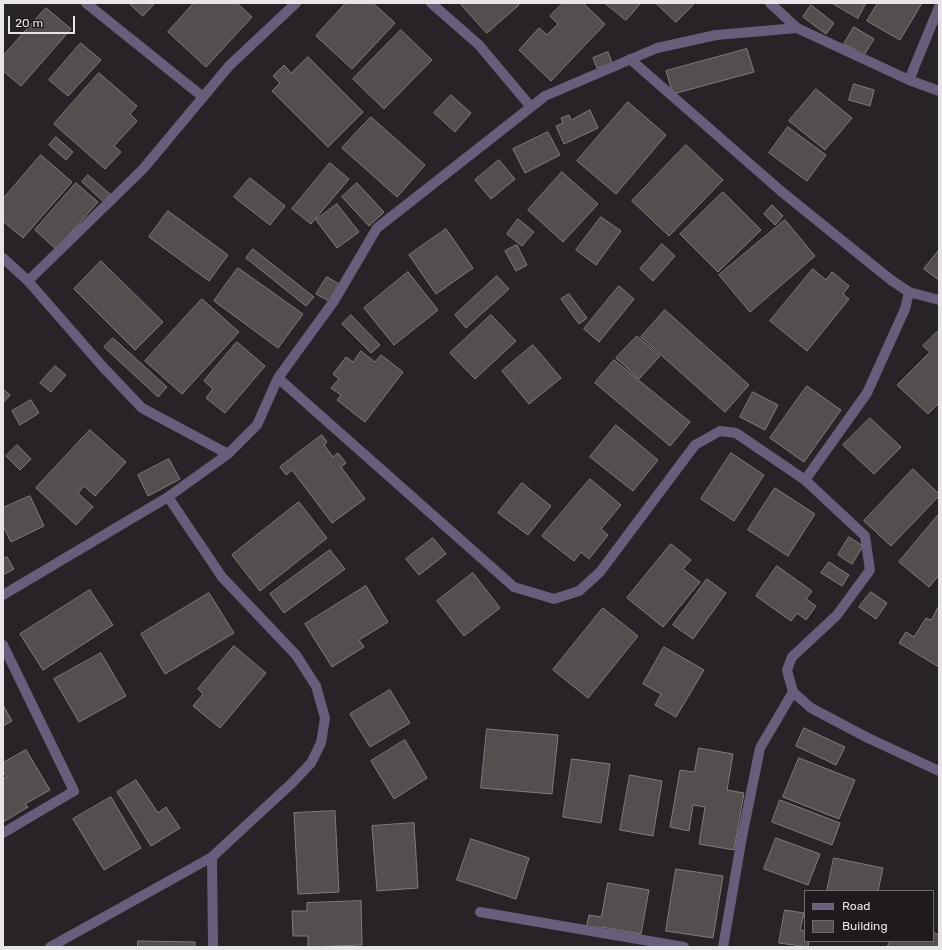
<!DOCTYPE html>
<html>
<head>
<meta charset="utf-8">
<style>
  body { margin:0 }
  #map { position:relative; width:942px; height:950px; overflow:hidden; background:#272326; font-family:Rubik,sans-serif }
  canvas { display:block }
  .frame { position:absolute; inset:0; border:4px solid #e8e5e8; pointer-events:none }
  .legend { position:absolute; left:804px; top:890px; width:130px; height:52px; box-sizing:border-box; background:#1e1a1d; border:1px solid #6f6b6e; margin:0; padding:5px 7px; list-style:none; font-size:12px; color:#e8e5e8 }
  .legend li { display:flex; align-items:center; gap:8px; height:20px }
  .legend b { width:20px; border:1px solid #6f6b6e }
  .scale { position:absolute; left:8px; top:16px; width:67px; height:18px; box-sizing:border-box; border:2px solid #e8e5e8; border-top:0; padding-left:5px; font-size:12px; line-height:14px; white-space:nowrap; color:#e8e5e8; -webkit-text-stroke:3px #1e1a1d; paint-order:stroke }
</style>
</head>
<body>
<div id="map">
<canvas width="942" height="950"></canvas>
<div class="frame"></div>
<ul class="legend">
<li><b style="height:5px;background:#685e7c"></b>Road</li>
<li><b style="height:11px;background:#554e4f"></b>Building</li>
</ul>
<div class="scale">20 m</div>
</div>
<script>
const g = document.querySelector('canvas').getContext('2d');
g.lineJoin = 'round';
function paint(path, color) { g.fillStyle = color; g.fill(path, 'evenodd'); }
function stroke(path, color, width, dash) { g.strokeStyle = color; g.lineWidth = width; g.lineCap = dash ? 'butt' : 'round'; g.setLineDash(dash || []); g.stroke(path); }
const building = new Path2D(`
  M129,3H155L143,16Z
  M194,3H237L252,17L206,67L168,32Z
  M346,3H373L395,23L352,69L316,36Z
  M460,3H517L519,5L487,33Z
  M563,3H583L605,24L551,81L519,50L539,28L547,35L558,24L550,16Z
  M605,3H641L626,20Z
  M656,3H695L676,22Z
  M832,3H866L858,18Z
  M878,3H922L900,40L867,21Z
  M811,5L834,23L826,34L803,17Z
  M46,8L71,29L21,86L3,71V56Z
  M854,27L874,39L864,55L844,44Z
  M401,30L432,60L384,109L353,79Z
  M81,43L101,60L68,96L49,80Z
  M747,49L754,72L673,94L666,71Z
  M608,52L612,63L597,68L593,58Z
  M308,57L363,112L328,147L272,91L280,83L273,76L284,65L291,73Z
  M99,73L137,106L130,114L137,121L114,146L121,152L105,169L54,124Z
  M854,84L874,90L870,106L849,100Z
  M816,89L852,118L825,150L789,121Z
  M451,95L471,113L455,132L434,113Z
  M628,102L666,135L616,194L577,161Z
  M590,110L598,128L564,144L556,126L563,123L561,118L569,115L571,120Z
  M371,117L425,165L397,197L342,148Z
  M788,127L826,155L807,181L769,153Z
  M548,132L560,155L525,173L513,149Z
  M56,137L73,152L66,160L49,145Z
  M686,145L723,180L669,236L632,201Z
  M41,155L72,182L23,238L3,221V199Z
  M499,160L515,179L491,199L475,180Z
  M330,163L349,179L311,224L292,209Z
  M562,172L598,204L563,242L528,210Z
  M88,175L110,194L104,202L82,182Z
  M250,178L285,206L270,225L234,197Z
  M76,183L98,202L56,249L35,230Z
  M357,183L384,212L369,226L342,197Z
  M723,192L761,230L718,272L680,234Z
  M337,204L359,232L337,248L316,220Z
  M772,205L783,216L775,225L764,214Z
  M168,211L228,255L209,281L149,237Z
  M601,217L621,231L596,265L576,250Z
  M518,219L534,232L522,246L507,234Z
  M785,220L815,256L750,312L719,275Z
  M446,229L473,268L436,294L409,255Z
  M662,244L675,256L653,281L640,269Z
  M517,245L527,265L516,271L505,251Z
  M253,249L314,297L306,306L246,258Z
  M939,250V280L924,269Z
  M101,261L163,322L135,350L74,289Z
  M238,268L303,314L278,348L214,301Z
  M813,269L826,280L832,272L849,286L843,294L849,299L807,351L770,321Z
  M408,272L438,310L394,345L364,308Z
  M497,276L509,289L466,328L455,315Z
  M327,277L339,284L329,301L316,294Z
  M619,286L634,299L599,342L584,329Z
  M569,294L587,318L579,324L561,299Z
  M202,299L239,332L182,394L145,361Z
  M665,310L749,385L725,412L641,337Z
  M351,315L380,345L371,353L342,324Z
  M491,315L516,341L475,379L450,353Z
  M937,332L939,333V403L928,414L897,385L930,352L923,346Z
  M637,336L660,356L639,379L616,358Z
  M113,338L167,387L158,397L104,347Z
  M237,342L265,366L225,413L206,398L213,389L204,381Z
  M533,345L561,378L529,404L502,371Z
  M361,351L375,362L381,355L403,372L365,422L337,400L341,395L331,388L339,379L333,374L346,357L353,362Z
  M614,360L690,422L670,446L595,383Z
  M55,366L66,375L51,392L40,383Z
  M807,386L841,410L804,462L770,438Z
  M3,389L10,395L3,403Z
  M753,392L778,405L765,430L740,417Z
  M31,400L39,413L20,425L12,411Z
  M870,418L901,447L874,474L843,445Z
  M616,425L658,460L633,491L590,457Z
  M90,430L126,462L95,496L84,486L78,493L93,507L76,525L36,488Z
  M322,435L327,442L324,445L333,457L338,453L346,463L341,467L365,499L332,523L292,470L286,475L280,467Z
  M17,445L31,459L20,470L6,456Z
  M731,453L764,475L734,521L701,499Z
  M169,459L180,479L148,496L138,475Z
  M913,469L939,494V496L891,546L864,521Z
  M590,479L621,505L601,529L608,535L589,559L581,552L574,561L542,536Z
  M522,483L551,506L528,535L498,513Z
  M775,488L815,514L788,556L748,530Z
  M30,496L44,526L11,542L3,526V508Z
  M299,502L327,538L260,591L232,555Z
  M939,514V575L929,587L899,562Z
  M849,537L863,546L852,564L838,555Z
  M433,538L446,554L419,575L406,559Z
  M671,544L691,560L683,569L700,582L663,627L627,598Z
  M330,550L345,569L284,613L270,594Z
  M7,557L14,569L3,575V559Z
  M829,562L849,575L842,586L821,573Z
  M777,566L812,591L806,599L816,606L806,620L797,613L791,621L756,596Z
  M473,573L500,608L464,636L437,601Z
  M707,579L726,593L693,639L673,625Z
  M366,586L388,622L359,640L364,647L332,667L305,624Z
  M90,590L113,625L43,670L20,634Z
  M871,592L887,603L876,619L859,607Z
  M209,593L234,633L165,674L141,634Z
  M603,608L638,636L588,698L553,670Z
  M938,608H939V667L899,643L906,632L914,637L926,618L931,620Z
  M234,646L266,673L220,728L193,706L203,694L198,689Z
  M664,647L704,670L676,717L655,705L661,694L643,684Z
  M101,653L126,696L79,722L54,679Z
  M390,690L410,723L370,747L350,714Z
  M3,705L12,721L3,726Z
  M804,728L845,747L836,765L796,746Z
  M487,729L558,735L552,794L481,788Z
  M405,740L427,778L394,799L371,761Z
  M699,748L733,754L727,790L744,793L734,850L699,844L705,807L693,805L689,831L670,827L680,770L694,772Z
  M26,750L50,790L25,804L28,807L3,822V779L7,777L3,771V763Z
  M799,758L855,780L839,819L783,797Z
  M572,759L610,764L601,823L563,817Z
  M630,775L662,781L653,836L620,830Z
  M136,780L158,813L166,807L180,828L151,846L117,792Z
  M111,797L141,848L104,870L73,819Z
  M780,800L840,823L832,845L772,822Z
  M335,811L339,892L298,894L294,813Z
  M414,823L418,888L377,891L372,826Z
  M776,838L820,854L808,885L764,869Z
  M471,839L529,858L516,899L457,880Z
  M834,858L883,868L878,891H827Z
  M676,869L723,876L713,938L666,931Z
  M608,883L649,890L641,934L602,927L601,932L586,929L589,915L601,917Z
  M361,901L362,945L308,947V936H293L292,911H307V903Z
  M785,910L804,913L800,930L805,931V941H809L808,947L779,943Z
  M933,932L939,935V947H887L890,941H933Z
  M138,941L195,942V947H138Z`);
paint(building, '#554e4f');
stroke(building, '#837c7d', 1);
stroke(new Path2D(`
  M86,3L203,97
  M431,3L479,45L531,107
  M770,3L797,28
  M630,59L782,192L891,280L909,292L939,300
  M909,80L939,7
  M3,258L28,281L103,367L142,408L228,454
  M28,281L143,169L229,66L296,3
  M278,378L514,587L554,599L579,591L600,572L695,445L720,431L736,433L805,480L865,536L870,570L837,615L792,657L787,670L793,692L811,708L868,738L939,771
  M805,480L867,393L905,309L909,292
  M3,595L168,497L228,454L257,425L278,378L334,301L377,228L545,96L657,48L716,35L797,28L909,80L939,91
  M3,645L74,791L3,833
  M212,857L213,947
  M480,912L684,947
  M50,947L212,857L292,783L311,763L321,743L325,718L316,686L296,655L222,577L168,497
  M723,947L742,837L760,748L793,692`), '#685e7c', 10);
</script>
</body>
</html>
